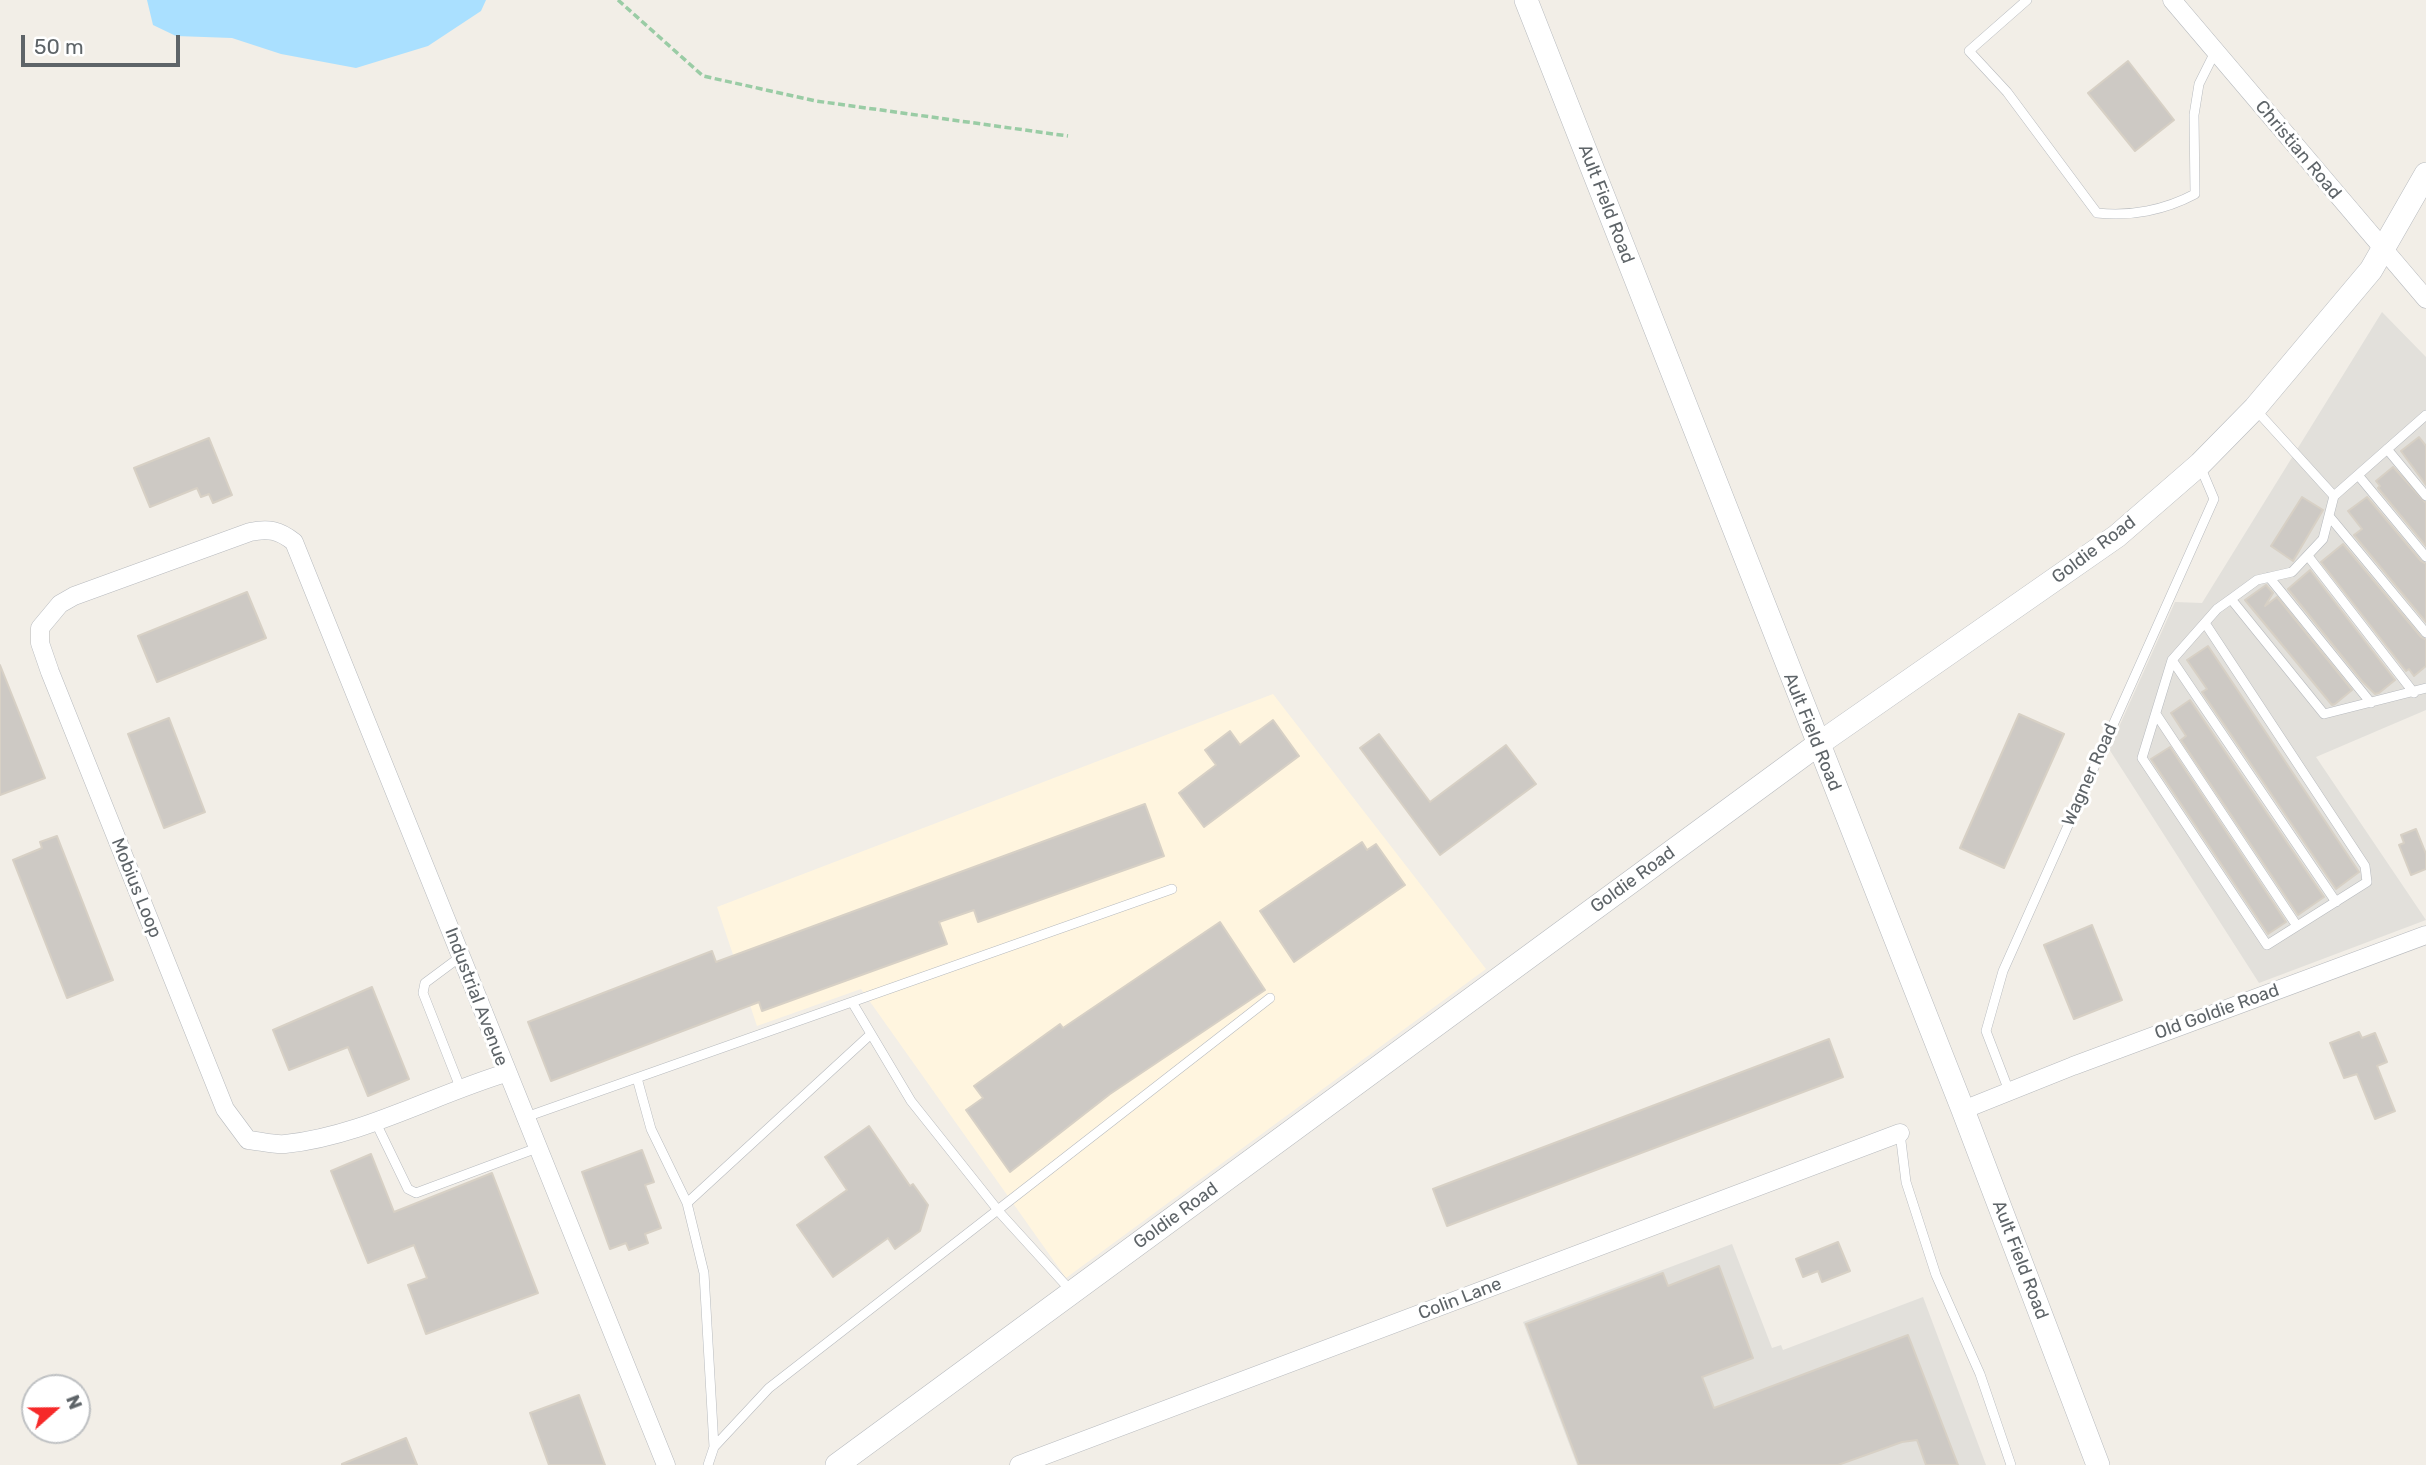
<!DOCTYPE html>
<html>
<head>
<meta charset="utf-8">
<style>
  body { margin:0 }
  #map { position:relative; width:2426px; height:1465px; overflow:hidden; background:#f2eee7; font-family:Rubik,sans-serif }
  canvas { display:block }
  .north { position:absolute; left:21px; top:1374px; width:70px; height:70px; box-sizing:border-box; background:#fff; border:2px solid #bfc1c3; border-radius:50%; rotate:69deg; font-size:19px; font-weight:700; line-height:28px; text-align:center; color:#5e6468 }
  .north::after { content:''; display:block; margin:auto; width:24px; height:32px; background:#f62929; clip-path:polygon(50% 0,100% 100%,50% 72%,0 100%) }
  .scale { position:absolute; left:21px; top:35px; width:159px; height:32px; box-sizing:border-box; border:4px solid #5e6468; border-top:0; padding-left:9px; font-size:21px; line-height:24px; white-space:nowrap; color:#5e6468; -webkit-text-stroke:5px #fff; paint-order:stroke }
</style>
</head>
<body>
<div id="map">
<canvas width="2426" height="1465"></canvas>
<div class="north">N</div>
<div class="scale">50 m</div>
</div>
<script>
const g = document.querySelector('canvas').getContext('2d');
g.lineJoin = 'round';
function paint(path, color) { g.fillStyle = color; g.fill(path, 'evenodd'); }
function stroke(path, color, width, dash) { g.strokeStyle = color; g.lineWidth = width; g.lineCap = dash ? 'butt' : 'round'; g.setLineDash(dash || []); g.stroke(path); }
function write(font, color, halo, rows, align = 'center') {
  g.font = font + ' Rubik,sans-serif'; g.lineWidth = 6; g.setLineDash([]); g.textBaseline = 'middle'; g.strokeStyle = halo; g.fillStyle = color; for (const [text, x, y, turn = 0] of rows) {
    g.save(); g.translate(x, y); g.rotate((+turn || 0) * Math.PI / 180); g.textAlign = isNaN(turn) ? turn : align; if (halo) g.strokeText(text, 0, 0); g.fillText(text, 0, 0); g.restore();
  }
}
paint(new Path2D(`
  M1273,694L1486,969L1066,1278L861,989L757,1026L717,907Z`), '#fff5df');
paint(new Path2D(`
  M2382,312L2426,357V710L2316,757L2426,920L2259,983L2109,749L2175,602L2202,603Z
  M1732,1244L1772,1348L1781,1345L1783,1350L1923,1297L1986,1465H1577L1523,1322Z`), '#e2e0db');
paint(new Path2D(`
  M147,0H486L481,11L428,46L356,68L281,54L232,38L176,36L153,25Z`), '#aae0ff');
const building = new Path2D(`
  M2128,61L2174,120L2135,151L2088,93Z
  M2419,437L2426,446V485L2401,451Z
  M209,438L232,495L213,503L209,494L201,497L197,488L150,507L134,468Z
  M2393,467L2426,503V546L2378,488L2380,486L2376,481Z
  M2302,497L2323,510L2293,561L2271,546Z
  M2367,497L2421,561L2426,564V622L2354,535L2362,529L2348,511Z
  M2343,544L2421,637L2426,640V666L2414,676L2409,669L2406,671L2321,562Z
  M2310,570L2395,680L2379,693L2375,694L2362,681L2288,589Z
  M2266,585L2273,593L2265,606L2277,597L2352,690L2335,704L2332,705L2245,600Z
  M247,592L266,638L157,682L138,636Z
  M2208,646L2359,872L2336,889L2202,692L2207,689L2187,660Z
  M0,665L45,778L0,795Z
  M2190,700L2324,897L2298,915L2181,740L2186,736L2171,713Z
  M2019,714L2064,734L2004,868L1960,848Z
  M169,718L205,812L164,828L128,734Z
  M1273,720L1299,756L1204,827L1179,793L1216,765L1205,750L1230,731L1240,745Z
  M1379,734L1430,802L1506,745L1536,784L1440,855L1360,748Z
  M2170,747L2286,922L2268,934L2151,759Z
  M1145,804L1164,856L978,922L974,910L939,922L947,944L762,1011L759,1002L551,1081L528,1022L712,951L716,962Z
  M2416,829L2426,854V869L2411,875L2399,845L2404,843L2401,835Z
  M57,836L113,980L67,998L13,860L42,848L40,842Z
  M1362,842L1367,850L1376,844L1405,885L1294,962L1260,911Z
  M1220,922L1265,990L1110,1094L1010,1172L966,1110L983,1098L974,1086L1060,1024L1063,1028Z
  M2092,925L2122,1000L2074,1019L2044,945Z
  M372,987L409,1079L368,1096L348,1047L289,1070L273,1030Z
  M2359,1032L2362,1038L2375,1033L2387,1062L2377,1066L2395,1111L2375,1119L2357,1074L2344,1078L2330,1043Z
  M1829,1039L1843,1077L1447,1226L1433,1189Z
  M869,1126L910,1186L913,1184L928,1205L920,1231L895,1249L888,1238L833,1277L797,1225L847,1190L825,1157Z
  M642,1150L654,1182L645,1185L661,1228L645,1234L648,1243L629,1250L626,1243L610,1249L582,1172Z
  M371,1154L394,1212L492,1173L538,1293L426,1334L408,1285L427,1278L414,1245L368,1263L331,1171Z
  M1838,1242L1850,1271L1822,1282L1818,1271L1803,1277L1796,1259Z
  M1719,1266L1753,1358L1702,1377L1714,1408L1908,1335L1958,1465H1926L1917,1440L1902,1442L1838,1465H1579L1526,1324L1663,1273L1668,1286Z
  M579,1395L605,1465H549L530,1413Z
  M406,1438L417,1465H342V1464Z`);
paint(building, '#cdc9c4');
stroke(building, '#d7d0c5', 2);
const service = new Path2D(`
  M2027,0L1969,51L2007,92L2097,213C2130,217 2165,210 2195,194L2194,115L2199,84L2216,50
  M2256,410L2334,496
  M2387,449L2426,496
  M2358,475L2426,557
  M2329,516L2426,633
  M2308,556L2414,693
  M2269,577L2371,703
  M2231,599L2324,714L2426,688
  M2205,623L2365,866L2367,882L2267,945L2142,758L2172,660L2217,609L2231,599L2257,580L2292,572L2323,539L2334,496L2426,415
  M2172,660L2336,902
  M2156,714L2297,926
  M460,957L425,983L423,993L460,1087
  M852,1002L911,1101L1001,1214L1072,1292
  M637,1078L651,1129L687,1203L704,1273L714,1447
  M2009,1091L1986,1031L2003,971L2214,499L2200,466
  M526,1117L1172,889
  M375,1121L408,1189L416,1193L537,1148
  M1900,1133L1906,1182L1936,1275L1980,1374L2011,1465
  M687,1203L871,1034
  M708,1465L714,1447L769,1388L1270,998`);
const minor = new Path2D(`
  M2172,0L2426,299
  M506,1073C433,1095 362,1136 285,1144C273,1145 260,1141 248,1140L225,1109L50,672L40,643V628L60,604L74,596L250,532C268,528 279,530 294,542L666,1465
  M1963,1110L2073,1066L2426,935
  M1019,1465L1900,1133`);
const tertiary = new Path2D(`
  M1526,0L1963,1110L2098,1465
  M837,1465L1817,745L2117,536L2200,464L2255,408L2371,270L2426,174`);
stroke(service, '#b7babe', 10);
stroke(minor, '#b7babe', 19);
stroke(tertiary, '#b7babe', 24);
stroke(new Path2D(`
  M618,0L703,76L816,101L1068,136`), '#9acca5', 3.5, [7, 3.5]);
stroke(service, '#fff', 9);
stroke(minor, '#fff', 18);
stroke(tertiary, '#fff', 23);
write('18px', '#5e6468', '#fff', [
  ["Christian Road",2298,150,50],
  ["Ault Field Road",1606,204,69],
  ["Goldie Road",2094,550,-37],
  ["Ault Field Road",1812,732,68],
  ["Wagner Road",2090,775,-66],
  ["Goldie Road",1633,880,-36],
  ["Mobius Loop",136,888,68],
  ["Industrial Avenue",476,997,69],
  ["Old Goldie Road",2217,1012,-20],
  ["Goldie Road",1176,1216,-36],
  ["Ault Field Road",2020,1260,69],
  ["Colin Lane",1460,1299,-21]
]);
</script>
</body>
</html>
